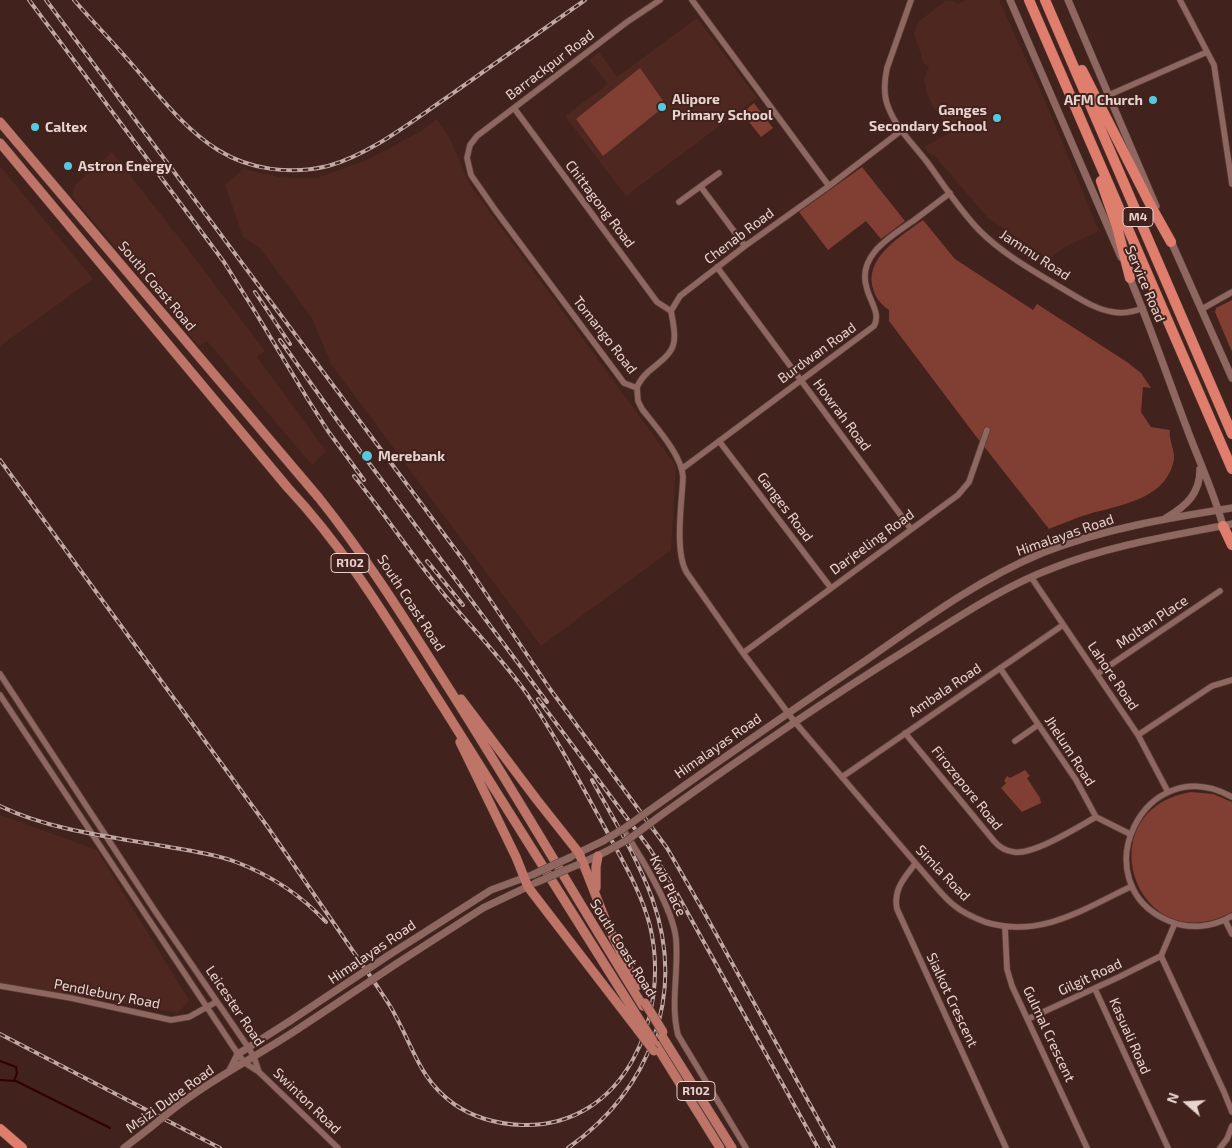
<!DOCTYPE html>
<html>
<head>
<meta charset="utf-8">
<style>
  body { margin:0 }
  #map { position:relative; width:1232px; height:1148px; overflow:hidden; background:#41221c; font-family:"Exo 2",sans-serif }
  canvas { display:block }
  .north { position:absolute; left:1162px; top:1078px; width:50px; height:50px; -webkit-text-stroke:4px #41221c; paint-order:stroke; rotate:289deg; font-size:14px; font-weight:700; line-height:20px; text-align:center; color:#e9d3cf }
  .north::after { content:''; display:block; margin:auto; width:18px; height:22px; background:#e9d3cf; clip-path:polygon(50% 0,100% 100%,50% 72%,0 100%) }
</style>
</head>
<body>
<div id="map">
<canvas width="1232" height="1148"></canvas>
<div class="north">N</div>
</div>
<script>
const g = document.querySelector('canvas').getContext('2d');
g.lineJoin = 'round';
function paint(path, color) { g.fillStyle = color; g.fill(path, 'evenodd'); }
function stroke(path, color, width, dash) { g.strokeStyle = color; g.lineWidth = width; g.lineCap = dash ? 'butt' : 'round'; g.setLineDash(dash || []); g.stroke(path); }
function write(font, color, halo, rows, align = 'center') {
  g.font = font + ' "Exo 2",sans-serif'; g.lineWidth = 4; g.setLineDash([]); g.textBaseline = 'middle'; g.strokeStyle = halo; g.fillStyle = color; for (const [text, x, y, turn = 0] of rows) {
    g.save(); g.translate(x, y); g.rotate((+turn || 0) * Math.PI / 180); g.textAlign = isNaN(turn) ? turn : align; if (halo) g.strokeText(text, 0, 0); g.fillText(text, 0, 0); g.restore();
  }
}
paint(new Path2D(`
  M945,0L952,1L957,4L966,0H999L1046,103L1099,231L1065,247L1049,259L988,218L933,154L930,155L924,147L951,132L932,105L927,94L924,80L929,66L924,64L914,33L919,21L944,2Z
  M697,18L757,98L626,196L565,116L608,84L589,60L599,52L617,77Z
  M437,119L450,139L470,185L676,466L671,550L541,646L331,364L312,318L260,248L243,237L225,185L243,169L284,178H317L369,159L423,130Z
  M112,152L187,248L265,351L257,357L326,451L312,465L207,341L199,346L72,196L75,185Z
  M0,166L93,279L0,346Z
  M0,815L97,850L189,1000L178,1013L0,983Z`), '#4e2820');
paint(new Path2D(`
  M640,68L666,105L603,156L576,119Z
  M754,103L773,128L761,137L742,113Z
  M862,167L905,221L881,239L866,221L828,250L799,212Z
  M923,220L955,259L1033,310L1037,304L1127,362L1141,373L1151,388L1143,387L1141,412L1151,427L1170,430C1168,441 1177,452 1173,464C1163,500 1119,505 1089,514C1075,518 1062,524 1049,529L975,435L889,321V310C879,303 875,297 872,285C867,255 903,235 923,220Z
  M1232,300V352L1215,312L1216,308Z
  M1025,770L1030,776L1027,778L1040,798L1041,803L1022,812L1001,788L1006,783L1004,781L1007,776L1010,778Z
  M1191,792L1213,794L1232,802V912C1136,964 1084,810 1191,792Z`), '#813e32');
stroke(new Path2D(`
  M0,1061L16,1067L17,1073L14,1081
  M0,1080L16,1081L110,1128`), '#300100', 2);
const minor = new Path2D(`
  M660,0L627,22L477,136L470,145L467,158L471,175L496,211L624,383L637,388L638,401L642,409C655,426 682,455 683,477C682,502 674,552 687,573L743,653L794,721L936,887C942,894 948,901 955,906C963,913 975,918 985,922C1040,939 1084,909 1132,886
  M692,0L829,186
  M911,0L887,68C884,82 883,96 889,109C897,129 914,145 927,162C944,185 960,211 980,231C1003,254 1032,270 1058,286C1076,296 1093,309 1113,312C1124,314 1133,312 1143,308
  M1180,0L1214,65L1232,184
  M1109,95L1207,52
  M514,108L657,302L671,311
  M701,187L745,246
  M679,202L719,173
  M717,267L911,529
  M1202,309L1232,292
  M637,388C639,381 643,377 648,372C676,349 678,348 671,311L680,296L745,246L829,186L902,130
  M719,441L831,588
  M683,468L874,326C881,314 870,301 867,289C856,256 890,237 913,221C925,212 938,202 950,193
  M1031,577L1138,735L1168,792
  M743,653L958,495L969,482L987,430
  M1000,668L1076,780L1096,817L1130,834
  M0,674L155,911L248,1047L254,1057L259,1072
  M1097,674L1220,591
  M0,695L238,1054L245,1063L259,1072L338,1148
  M905,733L994,841C999,847 1006,851 1014,852C1034,855 1078,827 1096,817
  M1138,735L1212,686L1232,680
  M1015,741L1038,725
  M842,777L1063,625
  M1232,797C1143,748 1081,884 1169,921C1190,930 1213,927 1232,916
  M623,829C641,857 673,908 676,939C679,971 670,1003 678,1035L746,1148
  M915,864C904,878 893,890 897,909L1006,1148
  M1225,920L1232,934
  M1175,923L1161,956L1224,1092L1232,1112
  M1005,927L1007,969L1012,986L1087,1148
  M0,986L71,998L171,1020L189,1017L216,1002
  M1095,989L1168,1148
  M1028,1019L1119,977L1161,956
  M1220,1148L1227,1139L1232,1126`);
const tertiary = new Path2D(`
  M1010,0L1121,257
  M1068,0L1156,206
  M1170,239L1232,378
  M1129,276C1150,325 1167,376 1186,426C1198,459 1214,492 1223,526
  M1166,518C1186,506 1200,494 1200,469
  M657,805C726,756 795,708 865,661C921,622 977,580 1042,553C1102,529 1168,518 1232,508
  M664,813C745,755 827,699 911,647C957,618 1002,587 1053,568C1110,545 1171,536 1232,524
  M574,855L603,841
  M578,865L607,851
  M389,955L480,897L491,890L529,876
  M396,964L483,908L531,885
  M230,1070L238,1054L290,1021
  M167,1114C208,1081 254,1058 298,1029
  M124,1148L151,1127`);
const primary = new Path2D(`
  M0,122L319,498C363,553 401,613 439,673C509,782 574,895 643,1006
  M0,143L288,488C350,554 394,631 443,707C510,812 576,918 642,1024
  M461,699L537,800L579,853L607,924L637,986
  M460,742L516,857L528,887L638,1030
  M596,888V867L598,856
  M660,1033L732,1148
  M656,1045L720,1148`);
const motorway = new Path2D(`
  M1029,0L1232,469
  M1045,0L1232,434
  M1082,70L1152,208L1171,242
  M1101,181L1117,227L1130,278
  M1223,526L1232,545
  M0,1129L22,1148`);
stroke(minor, '#593e3a', 7);
stroke(tertiary, '#593e3a', 8);
stroke(primary, '#593e3a', 10);
stroke(motorway, '#593e3a', 11);
stroke(minor, '#8d6760', 5.5);
stroke(tertiary, '#8d6760', 7);
stroke(primary, '#be7567', 9);
stroke(motorway, '#df7e6c', 10);
const rail = new Path2D(`
  M29,0L224,262L254,310L307,398L328,431L364,480
  M46,0L464,561L550,689L667,848L705,914L834,1148
  M74,0C92,21 112,41 130,62C157,93 183,128 218,150C250,170 291,175 328,166C371,154 412,121 449,96C494,64 540,32 585,0
  M255,292L290,344
  M280,340L337,420L547,702
  M0,460L267,826L379,989C384,997 391,1006 395,1015C414,1049 420,1080 454,1104C474,1118 498,1124 522,1125C626,1128 671,1014 650,926C641,891 622,860 605,828C580,782 556,737 527,694C500,656 467,623 438,587C409,551 383,512 354,476
  M427,561L463,605
  M538,699L650,849L670,881L818,1148
  M0,806C52,831 113,837 169,847C191,851 215,854 236,862C270,875 301,895 326,922
  M0,1034L220,1148
  M568,1148C650,1090 687,995 652,898C637,857 613,818 592,780`);
stroke(rail, '#c1a8a4', 4);
stroke(rail, '#41221c', 2, [5.5]);
const tertiaryBridge = new Path2D(`
  M603,841L623,829L657,805
  M607,851L629,839L664,813
  M532,875L571,857
  M535,883L577,865
  M290,1021L389,955
  M298,1029L396,964
  M151,1127L167,1114`);
const primaryBridge = new Path2D(`
  M645,1003L663,1032
  M642,1024L653,1041
  M638,1030L654,1051`);
stroke(tertiaryBridge, '#593e3a', 8, []);
stroke(primaryBridge, '#593e3a', 10, []);
stroke(tertiaryBridge, '#8d6760', 7);
stroke(primaryBridge, '#be7567', 9);
for (const [x, y, r, color] of [
  [1153,100,5,"#55cadf"],
  [662,107,5,"#55cadf"],
  [997,118,5,"#55cadf"],
  [35,127,5,"#55cadf"],
  [68,166,5,"#55cadf"],
  [367,456,6,"#55cadf"]
]) { const dot = new Path2D(); dot.arc(x, y, r, 0, 2 * Math.PI); g.fillStyle = color; g.fill(dot); stroke(dot, '#41221c', 2); }
for (const [x, y, w] of [
  [1138,217,30],
  [350,563,38],
  [696,1091,38]
]) { const box = new Path2D(); box.roundRect(x - w / 2, y - 9.5, w, 19, 4); g.fillStyle = '#41221c'; g.fill(box); stroke(box, '#e9d3cf', 1); }
write('bold 12px', '#e9d3cf', null, [
  ["M4",1138,217],
  ["R102",350,563],
  ["R102",696,1091]
]);
write('14px', '#e9d3cf', '#41221c', [
  ["Barrackpur Road",550,65,-37],
  ["Chittagong Road",600,204,53],
  ["Chenab Road",739,236,-37],
  ["Jammu Road",1035,255,33],
  ["Service Road",1145,284,67],
  ["South Coast Road",157,286,50],
  ["Tomango Road",605,335,52],
  ["Burdwan Road",817,353,-36],
  ["Howrah Road",842,415,53],
  ["Ganges Road",785,507,53],
  ["Himalayas Road",1065,535,-19],
  ["Darjeeling Road",872,542,-36],
  ["South Coast Road",411,603,57],
  ["Moltan Place",1152,622,-34],
  ["Lahore Road",1113,676,56],
  ["Ambala Road",945,690,-34],
  ["Himalayas Road",718,746,-35],
  ["Jhelum Road",1070,751,57],
  ["Firozepore Road",967,788,51],
  ["Simla Road",943,873,46],
  ["Kwb Place",668,886,64],
  ["South Coast Road",623,948,58],
  ["Himalayas Road",372,952,-34],
  ["Gilgit Road",1090,977,-25],
  ["Pendlebury Road",107,994,11],
  ["Sialkot Crescent",952,1000,65],
  ["Leicester Road",235,1006,56],
  ["Gulmal Crescent",1049,1034,65],
  ["Kasuali Road",1130,1036,66],
  ["Msizi Dube Road",170,1099,-36],
  ["Swinton Road",307,1101,44]
]);
write('bold 14px', '#e9d3cf', '#41221c', [
  ["Alipore",672,99],
  ["Primary School",672,115],
  ["AFM Church",1143,100,"right"],
  ["Ganges",987,110,"right"],
  ["Secondary School",987,126,"right"],
  ["Caltex",45,127],
  ["Astron Energy",78,166],
  ["Merebank",378,456]
], 'left');
</script>
</body>
</html>
